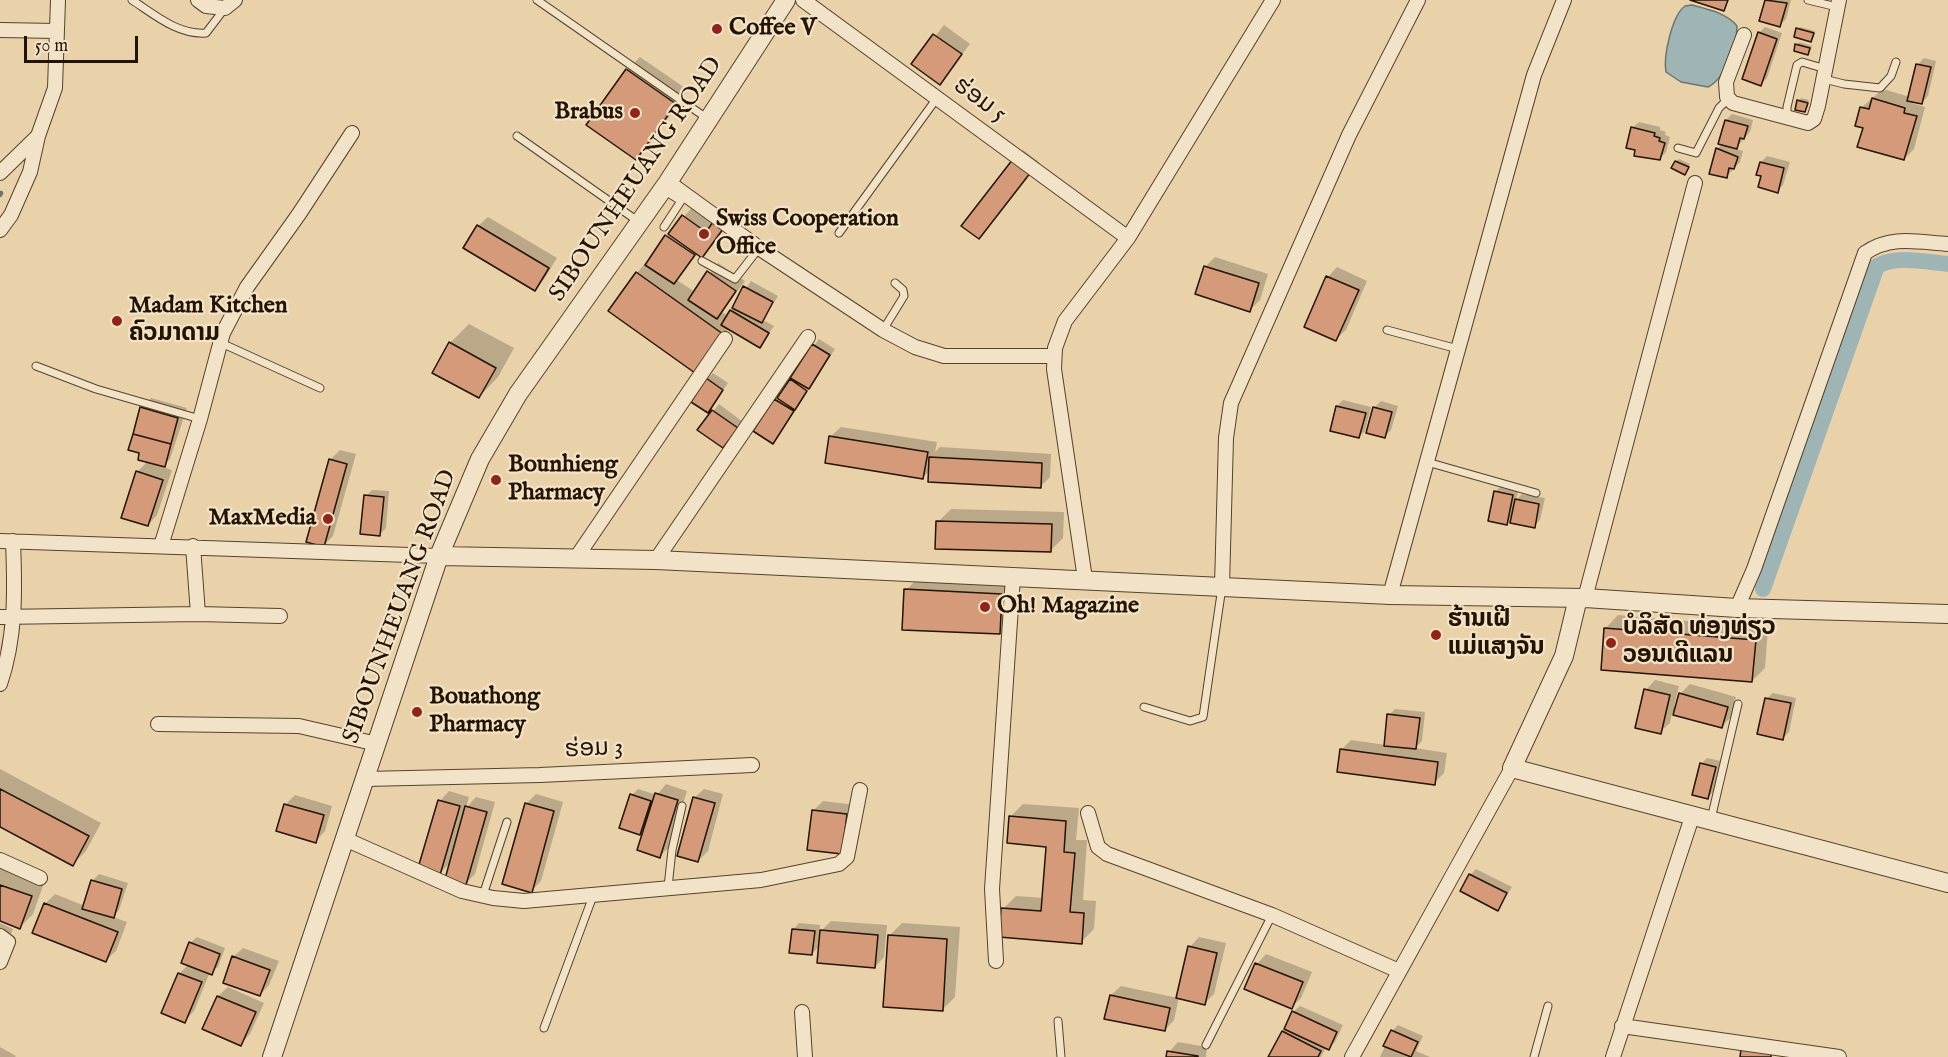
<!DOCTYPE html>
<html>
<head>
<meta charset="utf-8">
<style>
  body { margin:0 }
  #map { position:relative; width:1948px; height:1057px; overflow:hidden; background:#e9d2aa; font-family:"IM FELL English",serif }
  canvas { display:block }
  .scale { position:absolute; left:24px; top:36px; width:114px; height:27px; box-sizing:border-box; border:3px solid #241300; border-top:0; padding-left:8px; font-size:18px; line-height:21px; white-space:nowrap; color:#241300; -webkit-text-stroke:4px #f1e2c8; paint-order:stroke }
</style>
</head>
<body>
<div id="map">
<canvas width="1948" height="1057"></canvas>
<div class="scale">50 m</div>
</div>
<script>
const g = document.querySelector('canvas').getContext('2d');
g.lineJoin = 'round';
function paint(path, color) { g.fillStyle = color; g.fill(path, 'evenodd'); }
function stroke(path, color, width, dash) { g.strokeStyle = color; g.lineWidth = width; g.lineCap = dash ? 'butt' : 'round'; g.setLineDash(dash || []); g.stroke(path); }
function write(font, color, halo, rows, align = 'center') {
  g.font = font + ' "IM FELL English","Noto Sans Lao",serif'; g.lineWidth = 4.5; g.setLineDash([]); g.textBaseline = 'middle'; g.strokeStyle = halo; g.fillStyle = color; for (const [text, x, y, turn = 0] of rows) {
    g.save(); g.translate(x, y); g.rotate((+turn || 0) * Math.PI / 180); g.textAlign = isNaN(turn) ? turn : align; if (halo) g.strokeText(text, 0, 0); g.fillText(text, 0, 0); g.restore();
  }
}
const water = new Path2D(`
  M1692,5C1707,9 1727,13 1737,26C1737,44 1725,79 1708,87L1681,82L1666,72C1663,57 1672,15 1685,6Z`);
paint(water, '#9eb4b5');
stroke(water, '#6d746d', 1.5);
paint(new Path2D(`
  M1767,0H1791L1786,19L1780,25L1761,20Z
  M944,25L970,44L940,83L914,64Z
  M1765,27L1782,33L1767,78L1761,84L1759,33Z
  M1800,27L1815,31L1814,37L1811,40L1798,29Z
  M1799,42L1812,46L1811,50L1808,53L1797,45Z
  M640,57L688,90L649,145L636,158L588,124L627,70Z
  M1924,58L1936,61L1928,96L1921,103L1909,100L1908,102L1925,107L1914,149L1904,159L1865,127L1857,125L1862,107L1883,89L1910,97L1918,64Z
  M1801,98L1809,100L1805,111L1799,101Z
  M1732,114L1753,120L1750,132L1735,149L1743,151L1740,162L1726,177L1717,149L1722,144L1726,120Z
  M1639,122L1660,127V130L1666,132L1665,135L1670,137L1666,152L1660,158L1632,128Z
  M1023,150L1039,162L979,237L1014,160Z
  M1767,156L1790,162L1783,185L1777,191L1763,175L1761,162Z
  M1679,159L1690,164L1685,173L1676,161Z
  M693,206L715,222L724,213L731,219L712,246L702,256L697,253L677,280L695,292L718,263L745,281L722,312L728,316L751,281L778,296L763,320L774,326L760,346L729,328L708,358L637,273Z
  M488,217L557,258L544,279L535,289L478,226Z
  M1215,257L1268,274L1260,300L1250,310L1205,267Z
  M1337,267L1367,281L1346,330L1336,339L1328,277Z
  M469,324L514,348L498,377L479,397L450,343Z
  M819,339L835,349L773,442L775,400Z
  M713,373L728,383L713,405L707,379Z
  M151,398L187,408L170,459L162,467L172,470L157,515L148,525L137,472L148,461L141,408Z
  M1343,400L1371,407L1365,431L1359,437L1337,406Z
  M1381,401L1398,406L1391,430L1385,436L1374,408Z
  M719,404L743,422L723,447L699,429Z
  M841,427L937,442L935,452L940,447L1051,454L1050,477L1040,487L930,471L923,477L831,436Z
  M340,450L356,454L333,536L323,546L330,460Z
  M1501,486L1519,489L1516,500L1522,494L1545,498L1540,520L1534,526L1513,518L1507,524L1495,492Z
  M372,490L389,491L386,528L379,535L366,496Z
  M951,509L1064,512L1063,538L1050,551L938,522Z
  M919,577L1014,581L1012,620L999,633L906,590Z
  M1618,615L1768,628L1765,668L1752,681L1605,629Z
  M1655,680L1679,686L1674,706L1676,707L1680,694L1690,684L1736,697L1731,717L1721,727L1672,713L1670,723L1660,732L1646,690Z
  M1773,693L1796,698L1789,732L1783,738L1766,699Z
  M1395,709L1425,712L1422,741L1415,748L1447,753L1444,773L1434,783L1341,750L1351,740L1386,745L1389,715Z
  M1707,758L1721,761L1714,791L1708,797L1701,764Z
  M0,769L101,823L86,851L73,864L0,825Z
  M666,784L687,791L670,846L660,856L646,827L640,833L632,795L638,789L657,795Z
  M704,789L723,794L708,851L698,861L694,798Z
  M449,791L469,797L466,808L476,797L495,802L475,874L465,884L451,862L440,873V801Z
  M536,794L563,802L541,881L531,891L526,804Z
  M295,795L332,806L325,831L316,841L285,805Z
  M823,801L856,805L842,853L814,810Z
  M1023,804L1079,808L1076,840H1087L1083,900L1096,901L1094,929L1081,942L1003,909L1016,896L1044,898L1048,845L1010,817Z
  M0,867L44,883L33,914L20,927L0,920Z
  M1476,869L1512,887L1498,909L1470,875Z
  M99,874L128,883L119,910L113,917L127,922L116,951L106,960L45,904L55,894L85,906L93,880Z
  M831,921L887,925L884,957L875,967L820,945L812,954L793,930L799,923L820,925L819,933Z
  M0,923L13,929L0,958Z
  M902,923L960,927L955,997L942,1010L889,936Z
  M197,937L225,948L218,967L210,972L194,1011L185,1021L179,974L189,964L190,943Z
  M1199,937L1226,943L1214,994L1205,1003L1179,997L1174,1020L1165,1030L1111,995L1121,986L1178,998L1190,947Z
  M243,948L279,961L269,985L260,995L233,957Z
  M1266,954L1312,972L1301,998L1292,1007L1246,988L1257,964Z
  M228,987L264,1003L250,1034L241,1044L204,1028L218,996Z
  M1300,1006L1343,1025L1335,1042L1329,1048L1326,1047L1321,1057H1270L1293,1012Z
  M1398,1025L1423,1036L1416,1051L1430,1057H1380L1392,1031Z
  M1178,1042L1207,1047L1206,1057H1168L1169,1052Z
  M0,1047L16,1056L15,1057H0Z`), '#0003');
stroke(new Path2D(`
  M0,195L1,193`), '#6d746d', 4.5);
stroke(new Path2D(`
  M1763,589L1877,266C1897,255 1926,262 1948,264`), '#9eb4b5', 16);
const building = new Path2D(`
  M1690,0H1728L1724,11Z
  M1765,0L1787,3L1780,27L1759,21Z
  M1796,28L1814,33L1811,42L1794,37Z
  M1758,32L1777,39L1761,86L1742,79Z
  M933,34L962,54L940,85L911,64Z
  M1795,44L1810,48L1808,55L1794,51Z
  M1916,64L1931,67L1922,104L1907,101Z
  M626,69L676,104L636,160L586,125Z
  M1872,98L1905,108L1904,113L1917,116L1904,160L1857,147L1863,128L1855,126L1860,107L1869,109Z
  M1797,100L1808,103L1805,112L1795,110Z
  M1725,120L1748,126L1744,139L1740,138L1737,149L1718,144Z
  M1631,127L1655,133L1654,136L1660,138L1659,141L1665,143L1660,160L1634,156L1635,150L1626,148Z
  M1716,148L1738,157L1734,169L1729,168L1727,178L1709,174Z
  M1013,159L1031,172L979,239L961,226Z
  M1675,161L1689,167L1685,175L1671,168Z
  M1760,162L1784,168L1778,193L1758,187L1761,176L1756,175Z
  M682,215L706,232L713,222L723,229L702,258L668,234Z
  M477,225L549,268L535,291L463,248Z
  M665,235L695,255L674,284L645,265Z
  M1204,266L1259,283L1250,312L1195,294Z
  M707,271L736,291L717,319L688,300Z
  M636,272L723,334L695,373L608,311Z
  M1326,276L1359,290L1336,341L1304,327Z
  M743,286L773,302L762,323L732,308Z
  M730,310L769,333L760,348L721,325Z
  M449,342L496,368L479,398L432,373Z
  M812,344L830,355L809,389L790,378Z
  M706,378L723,390L708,413L691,402Z
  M790,379L807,391L795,410L777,398Z
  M774,399L794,411L773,444L753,431Z
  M1336,406L1366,413L1359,438L1330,431Z
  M140,407L178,418L171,444L133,434Z
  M1373,407L1392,412L1385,438L1366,433Z
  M712,410L738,428L723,448L697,430Z
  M133,434L171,444L165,467L138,460L139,453L128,450Z
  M829,436L928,452L923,479L825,463Z
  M929,457L1042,463L1041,488L928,482Z
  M329,459L347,464L324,547L306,542Z
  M136,471L163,480L148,526L121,518Z
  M1494,491L1513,495L1507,525L1488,521Z
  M364,495L384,497L380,536L360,534Z
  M1515,499L1539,504L1535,528L1510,523Z
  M936,521L1052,524L1051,552L935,549Z
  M904,589L1002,594L1000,634L902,630Z
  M1604,628L1756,640L1752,682L1601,670Z
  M1644,689L1670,695L1661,734L1635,728Z
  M1679,693L1728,707L1722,728L1673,715Z
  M1765,698L1791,703L1783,740L1757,734Z
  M1387,714L1420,718L1416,749L1384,746Z
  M1340,749L1438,762L1435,785L1337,772Z
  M1700,763L1716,767L1708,799L1692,795Z
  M0,789L89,836L73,866L0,827Z
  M655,793L678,800L660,858L637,850Z
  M630,794L651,801L640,835L619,828Z
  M693,797L715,803L698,862L677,856Z
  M438,800L460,806L440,875L418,868Z
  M525,803L554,811L532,893L502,884Z
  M284,804L324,815L316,843L276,831Z
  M465,806L487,812L466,885L445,879Z
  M812,810L847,814L842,854L807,850Z
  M1009,816L1066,821L1064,852L1075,853L1070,912L1084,913L1082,944L999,937L1001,908L1041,911L1046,847L1007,843Z
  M1469,874L1507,893L1498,911L1460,891Z
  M91,880L122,889L114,918L82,909Z
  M0,885L32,896L20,929L0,921Z
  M44,903L118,932L106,962L32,933Z
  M792,929L815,931L812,955L789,953Z
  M820,930L878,935L875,968L817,963Z
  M888,935L947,939L943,1011L883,1007Z
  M189,942L220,954L212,975L181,963Z
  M1188,946L1217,953L1205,1005L1176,998Z
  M232,956L270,970L260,996L223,983Z
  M1255,963L1303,982L1292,1009L1244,989Z
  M178,973L202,982L185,1023L161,1013Z
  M1110,995L1170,1008L1165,1031L1104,1019Z
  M217,996L256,1012L241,1046L202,1029Z
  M1292,1011L1337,1032L1329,1050L1284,1029Z
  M1391,1030L1418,1042L1411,1057L1383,1046Z
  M1282,1031L1321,1051L1318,1057H1268Z
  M1741,1049L1771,1053V1057H1740Z
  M1167,1051L1198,1056V1057H1166Z`);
paint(building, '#d49a79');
stroke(building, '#241300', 1.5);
const service = new Path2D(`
  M132,0C155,15 178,35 206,33L225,8
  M537,0L708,119
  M1808,0L1837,7
  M1824,79L1844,84L1880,88L1891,76L1896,62
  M1787,119V107L1797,65L1802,62L1826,69
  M517,136L639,222
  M1678,148L1696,153L1719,108L1728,99
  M664,227L681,201L665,191
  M839,233L937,98
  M702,261L735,279L759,248
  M883,330L904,296L903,290L895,283
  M1387,330L1458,349
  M219,342L320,388
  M36,366L96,389L200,419
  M1427,462L1536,493
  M1144,707L1190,721L1203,717L1222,587
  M1711,819L1738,704
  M668,887L672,850L682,806
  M483,895L507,822
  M1058,1021L1061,1057
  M544,1028L593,896
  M1206,1045L1272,915
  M1534,1057L1548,1006`);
const minor = new Path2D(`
  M198,0L206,6L225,8L235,0
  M803,0L1128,238
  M0,30L57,31
  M1744,35L1726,82L1727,97L1733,103L1808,123L1814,119L1818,106L1839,0
  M0,173L38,136
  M668,182L759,248L883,330L915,347L944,356H1054
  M0,230L11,215L30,172L38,136L55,88L58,0
  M0,541L439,556
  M161,546L200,419L223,333L247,287L299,214L352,133
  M193,546L198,614
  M576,558L725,339
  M656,560L808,337
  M1085,579L1054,369L1055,348L1065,321L1128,238L1273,0
  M1222,586L1226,438L1231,403L1349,135L1418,0
  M1390,595L1534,75L1564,0
  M1585,598L1695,183
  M1737,608L1754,569L1865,253C1891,235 1917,242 1948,244
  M0,617L198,614L280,616
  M0,684C16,637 15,590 13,541
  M158,724L299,726L377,744
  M365,779L540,775L752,765
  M1088,813L1098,847L1107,854L1272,915L1399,971
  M345,839L462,891L493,898L524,901L761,880L839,864L847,857L860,790
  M0,860L40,878
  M0,936L8,942L0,962
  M996,961L992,889L1013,577
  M802,1012L805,1057
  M1622,1026L1839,1057
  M1352,1057L1512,768
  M1613,1057L1693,814`);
const tertiary = new Path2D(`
  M439,556L656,560L1390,595L1585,598L1737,608L1948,614
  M1578,598L1564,656L1512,768L1948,883
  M272,1057L439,556L480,459L518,394L668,182L786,0`);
stroke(service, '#55432a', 9);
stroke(minor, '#55432a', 16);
stroke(tertiary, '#55432a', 20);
stroke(service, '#f1e2c8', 7);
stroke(minor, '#f1e2c8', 14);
stroke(tertiary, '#f1e2c8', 18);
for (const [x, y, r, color] of [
  [717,29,6,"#8f2418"],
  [635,113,6,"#8f2418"],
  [704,234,6,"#8f2418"],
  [117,321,6,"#8f2418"],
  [496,480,6,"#8f2418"],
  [328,519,6,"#8f2418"],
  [985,607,6,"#8f2418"],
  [1436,635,6,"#8f2418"],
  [1611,643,6,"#8f2418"],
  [417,712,6,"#8f2418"]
]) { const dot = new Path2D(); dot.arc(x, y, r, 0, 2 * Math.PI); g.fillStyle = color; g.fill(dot); stroke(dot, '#f1e2c8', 2); }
write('bold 24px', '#241300', '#f1e2c8', [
  ["Coffee V",729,29],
  ["Brabus",623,113,"right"],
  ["Swiss Cooperation",716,220],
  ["Office",716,248],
  ["Madam Kitchen",129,307],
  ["ຄົວມາດາມ",129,335],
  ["Bounhieng",508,466],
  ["Pharmacy",508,494],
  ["MaxMedia",316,519,"right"],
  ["Oh! Magazine",997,607],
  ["ຮ້ານເຝີ",1448,621],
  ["ແມ່ແສງຈັນ",1448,649],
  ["ບໍລິສັດ ທ່ອງທ່ຽວ",1623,629],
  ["ວອນເດີແລນ",1623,657],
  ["Bouathong",429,698],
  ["Pharmacy",429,726]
], 'left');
write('24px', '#241300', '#f1e2c8', [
  ["ຮ່ອມ 5",979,101,36],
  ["SIBOUNHEUANG ROAD",637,180,-56],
  ["SIBOUNHEUANG ROAD",401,607,-70],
  ["ຮ່ອມ 3",594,750,-3]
]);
</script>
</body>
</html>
